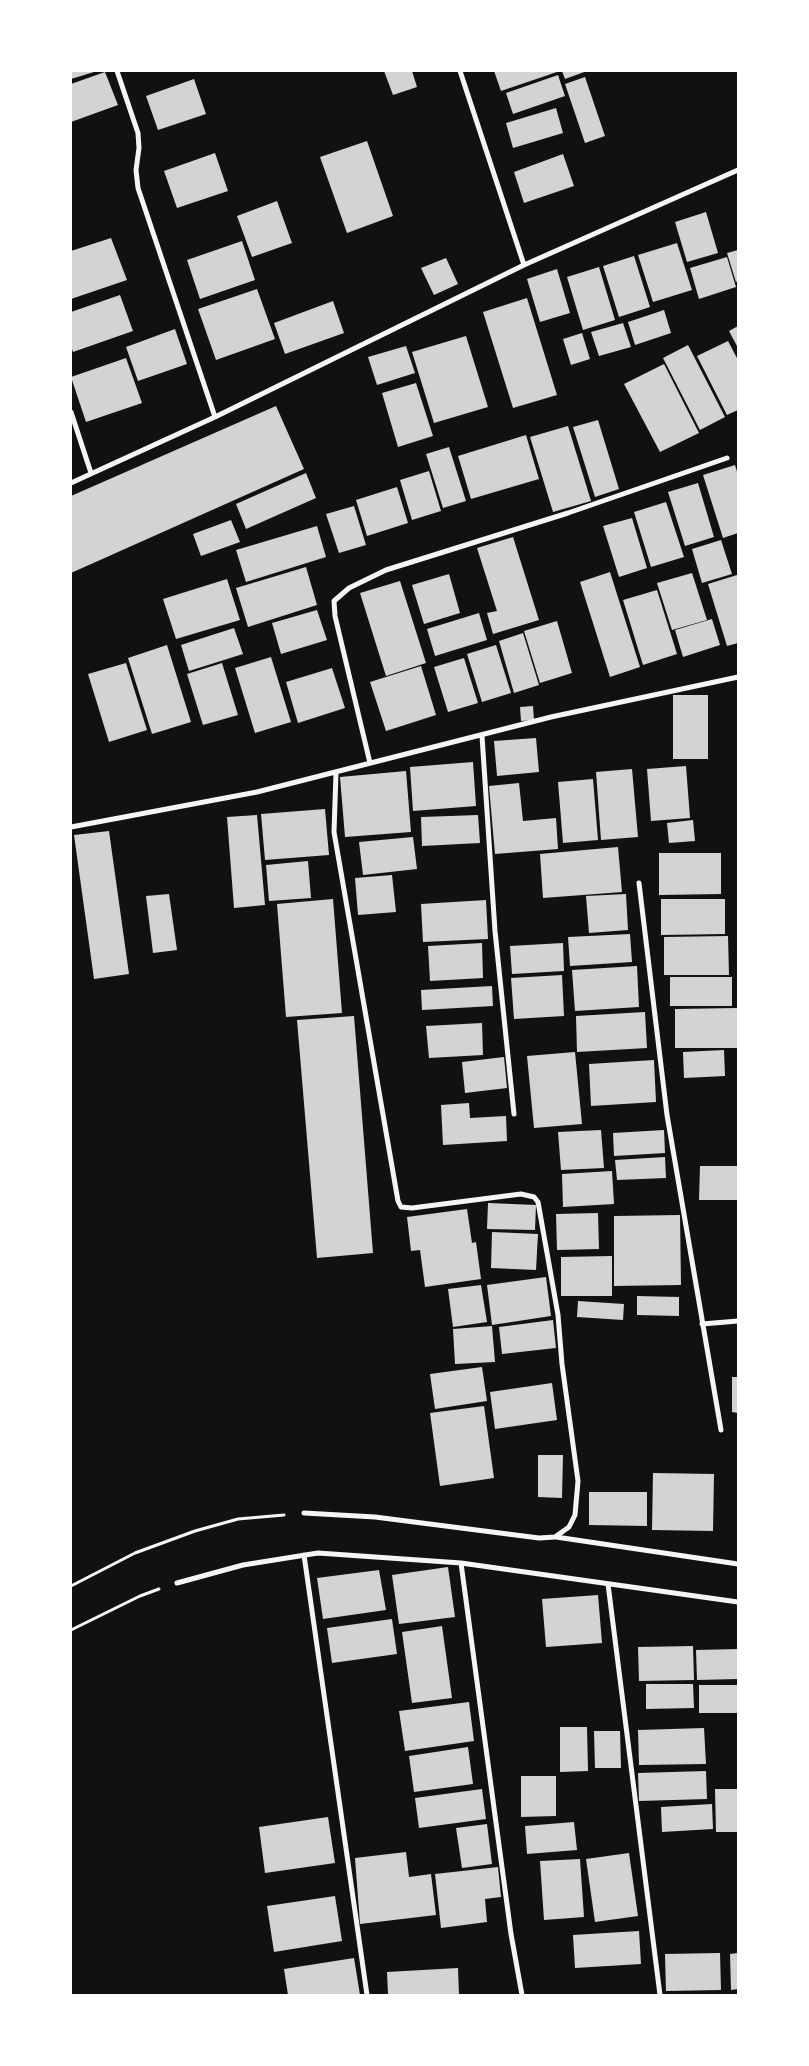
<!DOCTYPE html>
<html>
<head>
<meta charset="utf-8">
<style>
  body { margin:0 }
  #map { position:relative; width:809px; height:2066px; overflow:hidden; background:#111; font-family:Signika,sans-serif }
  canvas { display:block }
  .frame { position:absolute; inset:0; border:72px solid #fff; pointer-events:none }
</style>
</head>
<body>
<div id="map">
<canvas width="809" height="2066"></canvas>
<div class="frame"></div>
</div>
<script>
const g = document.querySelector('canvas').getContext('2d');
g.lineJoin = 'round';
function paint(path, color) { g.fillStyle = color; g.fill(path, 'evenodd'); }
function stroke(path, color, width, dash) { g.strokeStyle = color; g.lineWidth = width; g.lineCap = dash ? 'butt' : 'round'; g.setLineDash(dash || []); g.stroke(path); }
paint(new Path2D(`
  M71,71H94V72L71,79Z
  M384,71H412L417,87L393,95Z
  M494,71H557V72L501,91Z
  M562,71H587L565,79Z
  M105,72L118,105L71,122V84Z
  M558,75L565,96L513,114L506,93Z
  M585,77L605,136L585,143L565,84Z
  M194,79L206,114L158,130L146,96Z
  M556,108L563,133L513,148L506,123Z
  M367,141L393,216L347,233L320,157Z
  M215,153L228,191L177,208L164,171Z
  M563,154L574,186L524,203L514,172Z
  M277,201L292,243L252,257L237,216Z
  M706,212L718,253L687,262L675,222Z
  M111,238L127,280L71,299V251Z
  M242,241L255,280L200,299L187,260Z
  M677,243L692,290L653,302L638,255Z
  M738,250V281L736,282L727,253Z
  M634,256L650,307L619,317L603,266Z
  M727,257L736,287L699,299L690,268Z
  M446,258L458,284L434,295L421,268Z
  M599,267L615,320L583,330L567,277Z
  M557,269L570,313L540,322L527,279Z
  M257,289L275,339L216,360L198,309Z
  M120,295L133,331L73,352L71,346V312Z
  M527,298L557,395L513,408L483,312Z
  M333,301L344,333L285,354L274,323Z
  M664,310L671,333L635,345L628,322Z
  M623,323L631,347L599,356L591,332Z
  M738,326V348L729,331Z
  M175,329L187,364L138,381L126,347Z
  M582,333L590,359L571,365L563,339Z
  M466,336L488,407L434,423L412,352Z
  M728,341L738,360V410L727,415L697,356Z
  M688,345L725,417L700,430L663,358Z
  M406,346L415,373L377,385L368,357Z
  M126,358L142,403L86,422L71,377Z
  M664,364L699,433L660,452L624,384Z
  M416,383L433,436L398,447L382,393Z
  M276,406L304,469L71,573V496Z
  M598,420L619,489L595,497L573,427Z
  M568,426L591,501L553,512L530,437Z
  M526,435L539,479L471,499L458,456Z
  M449,447L466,501L443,508L426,454Z
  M735,465L738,475V533L723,538L703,475Z
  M429,471L441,511L412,520L400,480Z
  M306,473L316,498L246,529L236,504Z
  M698,483L714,537L685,546L668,492Z
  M397,487L408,523L367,536L356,500Z
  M666,502L684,557L651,567L634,512Z
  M354,506L366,545L339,553L326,514Z
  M632,518L647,568L619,577L603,526Z
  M231,520L240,542L201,556L193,534Z
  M317,526L326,557L246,582L236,550Z
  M513,537L539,620L493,634L487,613L497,611L477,548Z
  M721,540L732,574L702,583L692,549Z
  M306,567L317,605L248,627L236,588Z
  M610,572L640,667L610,677L580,582Z
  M692,573L707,620L672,630L657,583Z
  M449,574L460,613L424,624L412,585Z
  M737,575L738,643L727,646L708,584Z
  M227,579L240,620L176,639L163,599Z
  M400,581L426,663L386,676L360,593Z
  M657,590L677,654L643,665L623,600Z
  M317,610L327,640L281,654L272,623Z
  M479,613L487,640L435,656L427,629Z
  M712,619L720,645L683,657L675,630Z
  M557,621L572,673L540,683L524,631Z
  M234,628L243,654L189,671L181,645Z
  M523,633L539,685L514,693L499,641Z
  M167,645L191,722L152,734L128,658Z
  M496,645L511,693L482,702L467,654Z
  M271,657L291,722L255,733L235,668Z
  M464,658L478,703L448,712L434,667Z
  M126,663L147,730L109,742L88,674Z
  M222,663L238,715L203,725L187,674Z
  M421,666L436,715L386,731L370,682Z
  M332,668L345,708L298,723L286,682Z
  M673,695H708V759H673Z
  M533,706L534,720L521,721L520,707Z
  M536,738L539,772L497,776L494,741Z
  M473,762L476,806L413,811L410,767Z
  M686,766L690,818L651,821L647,769Z
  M632,769L638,837L601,840L596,772Z
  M406,771L411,832L345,837L340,777Z
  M593,779L598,840L563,843L558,782Z
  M519,783L523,821L556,818L558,849L495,854L489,786Z
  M325,809L329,855L265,860L261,814Z
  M257,815L265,905L234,908L227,817Z
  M478,815L480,843L422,846L421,817Z
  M693,820L695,841L669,843L667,823Z
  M109,831L129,974L94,979L74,835Z
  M413,837L417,869L363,875L359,842Z
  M618,847L622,892L543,898L540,854Z
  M659,853H721V894L659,895Z
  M308,861L311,898L269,901L266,865Z
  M392,875L396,912L358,915L355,878Z
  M169,894L177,950L153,953L146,896Z
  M626,894L628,930L589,933L586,896Z
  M333,899L342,1013L286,1017L277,904Z
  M661,899H725V934L661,935Z
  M486,900L488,939L423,942L421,904Z
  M630,934L632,962L570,966L568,937Z
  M728,936L729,975H664V937Z
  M482,943L483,978L430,981L428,946Z
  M563,943L564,971L512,974L510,946Z
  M637,966L639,1007L575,1011L572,970Z
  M562,975L564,1016L514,1019L511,978Z
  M670,977H732V1006H670Z
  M492,986L493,1006L422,1010L421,990Z
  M737,1008V1048H675V1009Z
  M645,1012L647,1048L577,1052L576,1016Z
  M354,1016L373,1253L317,1258L297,1020Z
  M482,1023L483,1055L429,1058L426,1026Z
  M724,1050L725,1076L684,1078L683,1052Z
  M575,1052L582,1124L534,1128L527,1056Z
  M504,1057L507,1088L465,1093L462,1062Z
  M654,1060L656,1102L591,1106L589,1064Z
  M469,1103L470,1118L506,1116L507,1141L443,1145L441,1105Z
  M601,1130L604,1168L561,1170L558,1132Z
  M664,1130L665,1153L614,1156L613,1133Z
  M665,1157L666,1178L617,1180L615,1160Z
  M700,1166H738V1200H699Z
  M612,1171L614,1204L563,1207L562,1174Z
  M488,1203L536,1205L535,1230L487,1229Z
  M467,1209L472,1243L476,1242L481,1279L425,1287L420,1250L411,1251L407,1217Z
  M598,1213L599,1249L557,1250L556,1214Z
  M680,1215L681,1285L614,1286V1216Z
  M492,1232L538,1234L536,1270L491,1268Z
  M612,1256V1296H561V1257Z
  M546,1277L551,1316L492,1325L487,1285Z
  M481,1285L487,1322L453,1327L448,1289Z
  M637,1296L679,1297V1316L637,1315Z
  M578,1301L624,1304L623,1320L577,1317Z
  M553,1320L556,1348L502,1354L499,1327Z
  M492,1326L495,1362L455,1364L453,1329Z
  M482,1367L487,1401L435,1409L430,1374Z
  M732,1377H738V1413L732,1412Z
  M552,1383L557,1420L495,1429L490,1392Z
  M484,1406L494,1478L440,1486L430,1413Z
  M538,1455H563L562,1498L538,1497Z
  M653,1473L714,1474L713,1531L652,1530Z
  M589,1492H647V1526L589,1525Z
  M448,1567L455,1617L399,1624L392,1575Z
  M379,1570L386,1610L323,1619L317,1578Z
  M598,1595L602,1643L546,1647L542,1599Z
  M392,1619L397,1654L332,1663L327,1628Z
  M442,1626L452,1698L412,1703L402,1632Z
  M693,1646L694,1680L639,1681L638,1647Z
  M738,1649V1679L697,1680L696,1650Z
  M646,1684H693L694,1708L646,1709Z
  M699,1685H738V1713H699Z
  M469,1702L474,1741L405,1751L399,1711Z
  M560,1727H587L588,1771L560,1772Z
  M704,1728L706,1764L639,1765L638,1730Z
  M594,1731H620L621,1768H595Z
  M468,1747L473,1784L414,1792L409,1756Z
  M706,1771L707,1799L639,1801L638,1773Z
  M521,1776H556V1816L521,1817Z
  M482,1789L486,1819L419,1828L415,1798Z
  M715,1789H738V1832H716Z
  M712,1804L713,1829L662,1832L661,1807Z
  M328,1817L335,1863L265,1873L259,1827Z
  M574,1822L577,1850L527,1854L525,1826Z
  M487,1824L492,1864L462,1868L456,1828Z
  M406,1852L409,1877L431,1874L436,1915L360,1924L355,1858Z
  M629,1853L638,1916L595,1922L586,1859Z
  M580,1859L584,1917L544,1920L540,1861Z
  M498,1867L501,1897L485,1899L487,1922L441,1928L435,1874Z
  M335,1896L342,1941L274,1952L267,1906Z
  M639,1931L641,1964L575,1968L573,1935Z
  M720,1953L721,1990L666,1991L665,1954Z
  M738,1953V1989L731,1990L730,1954Z
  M354,1958L360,1995H288L284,1969Z
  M458,1968L459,1995H388L387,1972Z`), '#d3d3d3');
stroke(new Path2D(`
  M71,1586L135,1553L195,1531L238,1519L284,1515
  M71,1630L140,1596L159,1589`), '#f5f5f5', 3);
stroke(new Path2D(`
  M117,71L138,133L139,148L136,170L138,188L215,417
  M460,71L524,265
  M71,412L91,473
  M71,483L215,417L524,265L738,170
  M482,736L495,931L514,1114
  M370,763L335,616L334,601L349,588L386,570L568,513L727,458
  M71,827L257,792L551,717L738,677
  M639,883L667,1115L721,1430
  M702,1324L738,1321
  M304,1513L375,1517L539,1538L555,1537L569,1527L575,1515L578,1481L562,1364L558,1315L538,1202L534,1197L521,1194L412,1208L401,1207L398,1201L334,832L336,773
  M556,1537L738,1564
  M304,1555L367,1995
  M461,1563L511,1934L522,1995
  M177,1583L243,1565L318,1553L461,1563L738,1602
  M608,1584L660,1995`), '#f5f5f5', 5);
</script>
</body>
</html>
